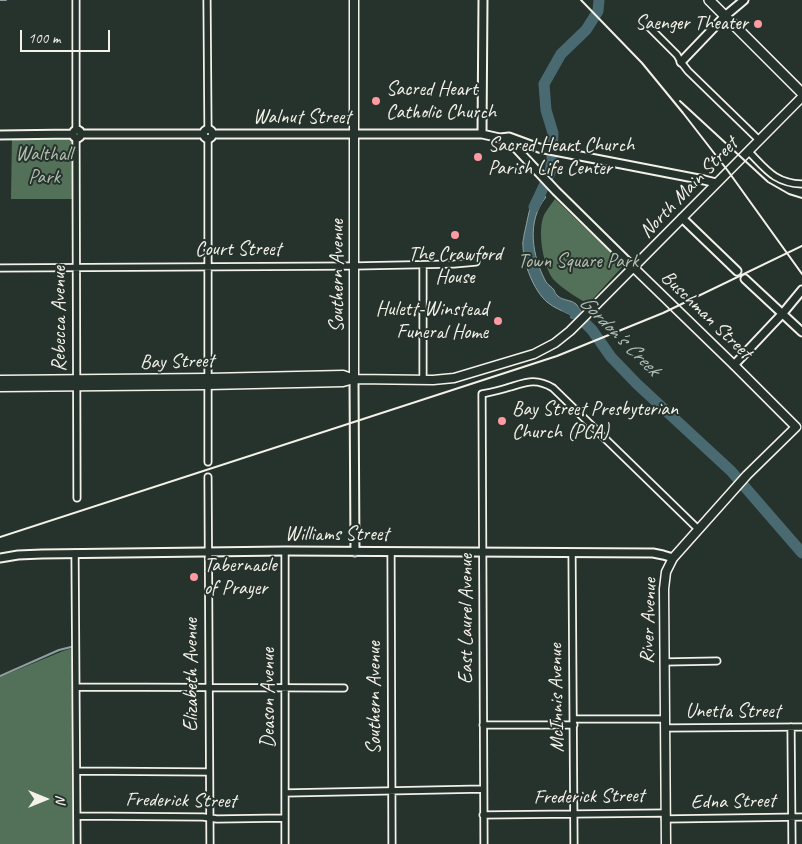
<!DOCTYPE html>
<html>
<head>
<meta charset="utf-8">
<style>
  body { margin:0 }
  #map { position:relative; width:802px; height:844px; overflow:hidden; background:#26332d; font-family:Caveat,sans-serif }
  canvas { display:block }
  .north { position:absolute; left:20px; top:774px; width:50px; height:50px; -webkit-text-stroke:4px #26332d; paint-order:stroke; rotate:90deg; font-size:14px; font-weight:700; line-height:20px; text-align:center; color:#f4f1e8 }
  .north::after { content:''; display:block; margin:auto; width:18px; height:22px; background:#f4f1e8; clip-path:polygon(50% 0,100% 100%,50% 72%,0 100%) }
  .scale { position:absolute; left:20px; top:30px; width:90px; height:22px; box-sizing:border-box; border:2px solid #f4f1e8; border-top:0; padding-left:6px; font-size:15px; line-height:18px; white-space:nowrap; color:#f4f1e8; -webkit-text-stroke:4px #26332d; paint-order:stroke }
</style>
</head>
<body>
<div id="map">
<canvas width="802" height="844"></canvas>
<div class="north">N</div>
<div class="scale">100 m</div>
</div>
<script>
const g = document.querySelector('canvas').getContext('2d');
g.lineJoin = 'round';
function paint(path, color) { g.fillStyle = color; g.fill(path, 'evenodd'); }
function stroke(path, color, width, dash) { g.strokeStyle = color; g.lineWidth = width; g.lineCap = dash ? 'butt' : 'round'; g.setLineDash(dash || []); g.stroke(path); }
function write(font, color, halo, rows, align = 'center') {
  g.font = font + ' Caveat,sans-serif'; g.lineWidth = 4; g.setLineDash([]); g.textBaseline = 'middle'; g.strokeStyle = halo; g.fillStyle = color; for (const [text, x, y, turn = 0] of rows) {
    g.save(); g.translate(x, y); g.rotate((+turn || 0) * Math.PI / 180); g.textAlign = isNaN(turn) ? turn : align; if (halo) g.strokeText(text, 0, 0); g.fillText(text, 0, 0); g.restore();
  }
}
paint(new Path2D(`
  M12,135L73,136L74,138L76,199H11Z
  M555,199L624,265L588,304C576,297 563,289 553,279C543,265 537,231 544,215C547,210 551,204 555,199Z
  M73,648L74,844H0V677L63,651Z`), '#537159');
const water = new Path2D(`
  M538,191L546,197C526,221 532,256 546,282C548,285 552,287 554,290C555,292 555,293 556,294C561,301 570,299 576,304C578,306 579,309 581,311L574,318H571V315C563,311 554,308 547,302C534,291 523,263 523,246C522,242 524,239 524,235C528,219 529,204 538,191Z`);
paint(water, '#4a6a71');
stroke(water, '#8ea0a1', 1);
stroke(new Path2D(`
  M0,0H6
  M0,676L59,650L71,647`), '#8ea0a1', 2);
stroke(new Path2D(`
  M534,207L550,173L552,158L553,133L546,110L544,84L561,54L586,30L598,11L599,0
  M566,307L571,309L592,330L611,357L637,384L731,471L802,553`), '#4a6a71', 11);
const minor = new Path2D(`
  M76,0V130
  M207,0L208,129
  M642,20L677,55L681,62L688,71L759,140
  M76,139L77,498
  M748,151C766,169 774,183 802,184
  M0,268L354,266L454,264L476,262
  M423,380V265
  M208,462V139
  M208,477L210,844
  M285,551V844
  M391,552L392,844
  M75,553L77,844
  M572,553L574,844
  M664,662L717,661
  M76,687L344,688
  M574,719H664
  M483,725H574
  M791,727L792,844
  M665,728L802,727
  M77,771L209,772
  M285,793L483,789
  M483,815L665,813
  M77,816L203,817L217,819L285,818
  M665,819L802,817
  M484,844L482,394C492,392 501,390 510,387C527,382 536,378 553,388L698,529`);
const tertiary = new Path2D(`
  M681,62L725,16L744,0
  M203.5 134a4.5 4.5 0 1 1 9 0a4.5 4.5 0 1 1-9 0Z
  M73 134a4 4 0 1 1 8 0a4 4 0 1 1-8 0Z
  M81,134H203
  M213,134H482L500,138L509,137L539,148L704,180L716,183
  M482,134L483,0
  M0,135L73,134
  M503,139L513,145L556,191L634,268
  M682,218L737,271
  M745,279L802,332
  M734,365L783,313L802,290
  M354,379L355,552
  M0,558L18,555L42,554L285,551L653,553L663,555L673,558`);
const secondary = new Path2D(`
  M354,0V379
  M634,268L734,365L796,427L747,475L673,558L666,572L664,589L666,844
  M0,380L208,378L343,375L354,379
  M0,387L208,385L343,382L354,379L433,380L454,378L534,354L555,343L570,331L589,312L802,97`);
const primary = new Path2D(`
  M709,0L802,93`);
stroke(minor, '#f4f1e8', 9);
stroke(tertiary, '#f4f1e8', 11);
stroke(secondary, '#f4f1e8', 11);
stroke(primary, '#f4f1e8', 12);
stroke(minor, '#26332d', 5.5);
stroke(tertiary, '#26332d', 7);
stroke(secondary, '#26332d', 8);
stroke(primary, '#26332d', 9);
stroke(new Path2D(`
  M581,0L642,63L683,113L728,171L802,274
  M680,101L768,182L789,194L802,198
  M0,537L557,356L663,313L802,246`), '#f4f1e8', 2);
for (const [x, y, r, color] of [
  [758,24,5,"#ff9aa2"],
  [376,101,5,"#ff9aa2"],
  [478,157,5,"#ff9aa2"],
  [455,235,5,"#ff9aa2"],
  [498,321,5,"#ff9aa2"],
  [502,421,5,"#ff9aa2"],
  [194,577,5,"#ff9aa2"]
]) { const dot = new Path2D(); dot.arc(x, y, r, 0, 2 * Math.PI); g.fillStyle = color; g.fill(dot); stroke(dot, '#26332d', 2); }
write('20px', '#f4f1e8', '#26332d', [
  ["Saenger Theater",748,24,"right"],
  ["Sacred Heart",386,90],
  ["Catholic Church",386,113],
  ["Sacred Heart Church",488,146],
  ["Parish Life Center",488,169],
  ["The Crawford",455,255,"center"],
  ["House",455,278,"center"],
  ["Hulett-Winstead",488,310,"right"],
  ["Funeral Home",488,333,"right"],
  ["Bay Street Presbyterian",512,410],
  ["Church (PCA)",512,433],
  ["Tabernacle",204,566],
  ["of Prayer",204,589]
], 'left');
write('20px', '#f4f1e8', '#26332d', [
  ["Walnut Street",302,118],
  ["North Main Street",689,188,-46],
  ["Court Street",238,250],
  ["Southern Avenue",338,276,-90],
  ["Buschman Street",706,315,44],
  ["Rebecca Avenue",60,319,-90],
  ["Bay Street",177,362,-1],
  ["Williams Street",337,535],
  ["East Laurel Avenue",467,619,-90],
  ["River Avenue",649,621,-88],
  ["Elizabeth Avenue",192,675,-90],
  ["Deason Avenue",269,698,-90],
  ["Southern Avenue",375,698,-90],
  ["McInnis Avenue",557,698,-91],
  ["Unetta Street",733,712],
  ["Frederick Street",589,797,-1],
  ["Frederick Street",181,801,1],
  ["Edna Street",733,802,-1]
]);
write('20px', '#b4beaf', '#26332d', [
  ["Walthall",44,155],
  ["Park",44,178],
  ["Town Square Park",578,262]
]);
write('italic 21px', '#b0bbb8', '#26332d', [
  ["Gordon's Creek",619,336,45]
]);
</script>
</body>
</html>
